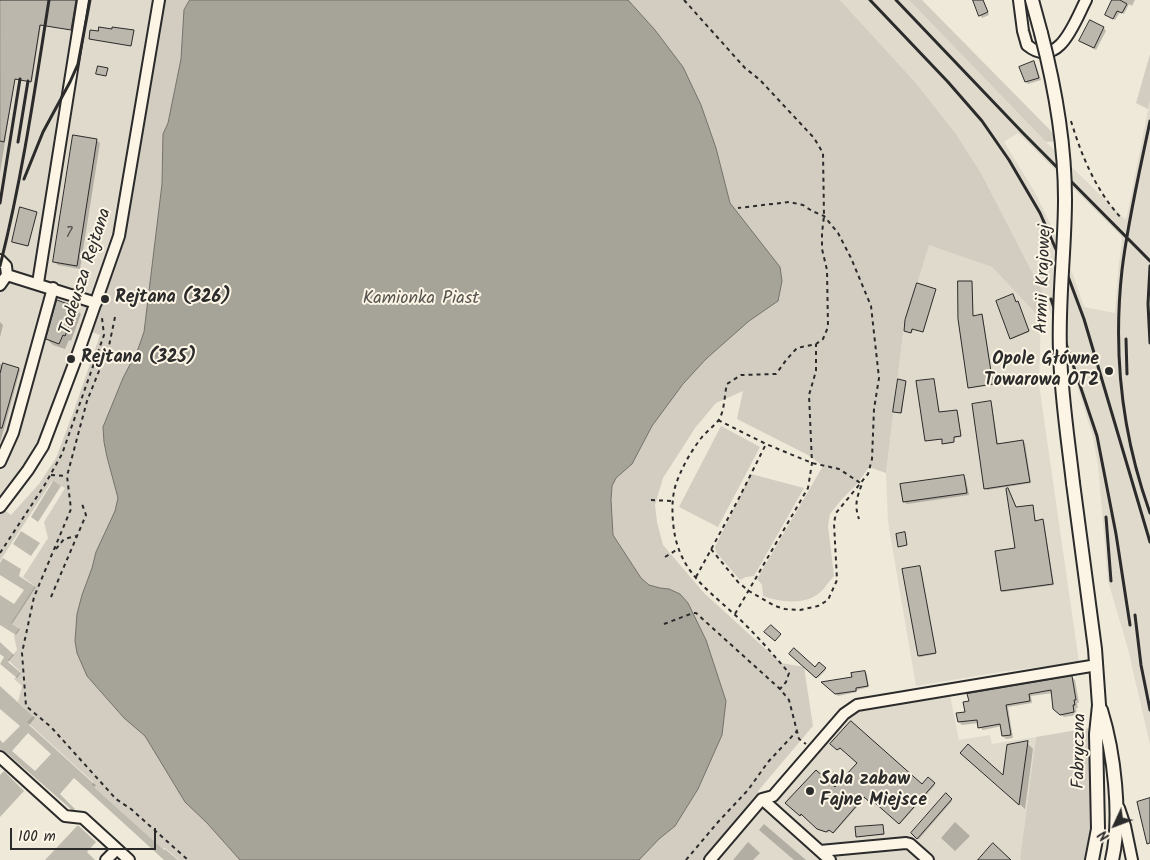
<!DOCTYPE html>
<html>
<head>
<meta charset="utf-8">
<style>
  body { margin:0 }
  #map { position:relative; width:1150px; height:860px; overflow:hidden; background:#efe9da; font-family:Kalam,sans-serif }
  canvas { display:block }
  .north { position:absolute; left:1090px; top:800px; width:50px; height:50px; -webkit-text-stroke:4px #fcf5e5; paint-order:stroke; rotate:227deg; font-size:14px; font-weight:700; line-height:20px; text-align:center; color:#2b2b2b }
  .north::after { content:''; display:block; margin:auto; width:18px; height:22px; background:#2b2b2b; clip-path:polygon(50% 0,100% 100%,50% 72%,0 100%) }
  .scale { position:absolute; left:10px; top:828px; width:146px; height:22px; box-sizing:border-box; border:2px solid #2b2b2b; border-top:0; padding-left:6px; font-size:15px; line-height:18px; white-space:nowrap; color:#2b2b2b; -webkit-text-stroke:4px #fcf5e5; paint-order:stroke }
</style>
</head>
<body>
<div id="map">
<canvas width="1150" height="860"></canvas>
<div class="north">N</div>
<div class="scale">100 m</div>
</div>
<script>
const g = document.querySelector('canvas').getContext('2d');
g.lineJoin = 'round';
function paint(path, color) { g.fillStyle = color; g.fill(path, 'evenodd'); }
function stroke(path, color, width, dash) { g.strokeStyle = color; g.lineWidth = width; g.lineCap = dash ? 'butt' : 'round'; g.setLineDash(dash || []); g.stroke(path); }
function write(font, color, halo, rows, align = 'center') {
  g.font = font + ' Kalam,sans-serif'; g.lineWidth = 4; g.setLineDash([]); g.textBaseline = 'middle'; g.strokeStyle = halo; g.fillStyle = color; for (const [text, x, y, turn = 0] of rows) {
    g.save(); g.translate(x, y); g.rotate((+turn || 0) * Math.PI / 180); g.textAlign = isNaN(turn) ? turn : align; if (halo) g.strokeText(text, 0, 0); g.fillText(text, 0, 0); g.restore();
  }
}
paint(new Path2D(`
  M0,0H159L124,213L52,422L0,507Z
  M840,0H909L1046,142L1125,219L1127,216L1150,100V745L1128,649L1108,581L1098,465L1093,437L1069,359L1043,293L981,173L956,134L916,83ZM1018,133L1121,236L1122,241L1119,263L1115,313L1084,307L1073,275L1048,219L1033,189L1004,142Z
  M929,244L992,267L1041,319L1039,384L1079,662L1000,672L916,686L888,522L886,473L904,326Z
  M950,695L959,740L990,735L992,744L1036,737L1020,859L1022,860H710L762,799L773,796L844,714L878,701Z`), '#e0dacc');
paint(new Path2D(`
  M159,0H840L916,83L956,134L981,173L1043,293L1041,319L992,267L929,245L904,326L886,473L869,467L857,484L842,499L830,514L828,526L834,576C828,582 824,590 818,594C804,605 778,602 763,596L762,585L757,579L823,466L808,455L737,419L743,391L716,403L695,428L663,478L655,505L657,522L663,545L704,593L781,663L804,667L813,726L758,791L762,799L710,860H179L165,848L163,849L92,785L93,782L27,722L33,716L18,702L22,686L14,679L21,672L8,660L17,650L14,636L19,628L11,623L35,586L23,577L48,538L44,522L65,488L52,481L0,561V507L11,515L39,484L56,458L73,413L100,335L87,330L115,251Z
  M909,0H922L1050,130L1058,141L1046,142Z
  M1150,54V100L1148,109L1136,103Z
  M721,426L760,447L718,527L679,507Z
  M751,474L804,488L754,576L746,577L740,580L716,552L715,547Z
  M1089,728C1091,769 1099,820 1085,860H1022L1020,859L1036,737Z`), '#d2cdc0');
const water = new Path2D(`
  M190,0H628L655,30L683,67L701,105L716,148L730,203L780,267L782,281L778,301L749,321L706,359L683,384L652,426L632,464L616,478L612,486L611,500L613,535L641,578L649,585L660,588L669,589L680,594L688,603L706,640L726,701L722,735L698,789L675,826L659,839L639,860H240L207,823L185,802L145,736L124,718L87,676L77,653L75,641L77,614L82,595L92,568L96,552L115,511L118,498L107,457L104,442L103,427L123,378L138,349L144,332L162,184L163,134L168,123L181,59L184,10Z`);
paint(water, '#a6a399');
stroke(water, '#75736d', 1);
paint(new Path2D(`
  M0,0H77L72,30L41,25L32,82L15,79L0,173Z
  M977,0L984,1L989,15L982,18L980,15Z
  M1114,0H1135L1132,6L1129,4L1124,14L1120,12L1115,20L1106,15Z
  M1104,28L1106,31L1096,50L1083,43Z
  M1034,63L1036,65L1041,80L1028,84L1026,82Z
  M96,140L100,143L80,269L58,265L54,261Z
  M36,213L28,246L14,243L13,242Z
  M972,282L973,317H983L993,385L970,388Z
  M935,290L923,332L913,329L912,333L906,331Z
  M1016,303H1018L1029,332L1012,339Z
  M75,308L81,314L71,341L69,340L65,349L53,345L47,339Z
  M0,322L3,325L0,337Z
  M0,364L20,370L0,443Z
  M934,380L939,414L957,412L961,437L954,438V443L944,444L943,439L926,441Z
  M905,382L902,413L895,412Z
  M991,403L992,405L998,445L1023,441L1025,443L1031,483L987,490L986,488Z
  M964,477L966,479L969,495L907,504L904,502Z
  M53,481L61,486L38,522L31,517Z
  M1008,489L1017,508L1033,506L1036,522L1043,521L1044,522L1054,585L1003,592L1002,591L1017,549Z
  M21,531L40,543L31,556L13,544Z
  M3,558L21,569L19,576L36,587L12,624L20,629L16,635L0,625V595L14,604L24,590L0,575V563Z
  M920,567L936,654L920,657L919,656Z
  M0,642L14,655L8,662L21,673L17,678L0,664L4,657L0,654Z
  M791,654L815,669L819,664L826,670L818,678Z
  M865,672L867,674L869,687L857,690V692L838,696L824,683L853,678Z
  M1072,677L1075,680L1079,703H1077L1078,708H1076L1077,715L1064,717L1057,712L1053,693L1031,696L1032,703L1008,707L1013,738L1006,739L1003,736L1002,726L983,730L980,727L979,723L962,725L959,722L958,714L966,713Z
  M0,686L35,718L29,725L93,783L96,785L94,787L164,850L165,849L178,860H164L74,778L60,794L75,809L73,811L8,754L0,750V740L3,743L20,726L0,709ZM28,733L51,754L35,771L12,751Z
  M851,723L922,786L928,779L935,785L900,824L876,802L874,804L866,797L834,833L830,830L828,833L820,829L803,814L801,816L787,803L816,771L835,788L858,763L841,748L839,750L832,744Z
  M1027,743L1033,749L1025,809L968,759L1004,777Z
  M4,771L24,791L0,817V775Z
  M946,795L952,801L919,839L912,833Z
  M955,822L970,836L955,851L941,838Z
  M764,824L806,860H794L759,830Z
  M77,826H79L96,842L87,852L95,860H45Z
  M883,828L884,835L857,836Z
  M748,842L760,853L753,860H733Z`), '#0003');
const building = new Path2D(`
  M0,0H76L71,30L40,25L31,82L15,79L4,142L0,141Z
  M973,0H983L988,12L979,16Z
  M1112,0H1120L1127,4L1122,13L1117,11L1113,19L1105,15Z
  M1090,20L1104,27L1094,48L1079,41Z
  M99,27L112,29V27L134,30L131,46L89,39L90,30L98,31Z
  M1034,61L1039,78L1025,82L1019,67Z
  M98,66L108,68L106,76L96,74Z
  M73,135L97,139L77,266L53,262Z
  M20,207L37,212L28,246L12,242Z
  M958,281H972L973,316L982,314L993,384L968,388L958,319Z
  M917,283L936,289L923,332L912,329L911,333L904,331L905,320Z
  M1013,294L1016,302L1018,301L1029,331L1010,339L996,301Z
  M57,300L76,307L65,336L63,335L59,344L46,339Z
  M3,363L19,368L2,428H0V374Z
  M898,379L906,381L901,413L893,412Z
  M934,379L939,412L957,410L961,436L954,437V442L942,444V439L925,441L916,381Z
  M991,401L997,444L1023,440L1030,482L984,489L972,404Z
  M964,475L967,493L903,502L900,484Z
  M1008,488L1016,507L1033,505L1035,521L1043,519L1053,584L1001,591L995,551L1015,548L1006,489Z
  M905,532L907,545L898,547L896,534Z
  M920,566L936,653L918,656L902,569Z
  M771,625L781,634L775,641L764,632Z
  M794,648L815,667L819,662L826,668L816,678L789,654Z
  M865,671L868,686L856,688V691L835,694L821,682L852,677L851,673Z
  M1072,676L1076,700H1074L1075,705H1073L1074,712L1060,715L1053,709L1051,690L1029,694L1030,701L1006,705L1011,735L1002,736L1000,724L978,728L977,720L958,722L956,713L965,712L963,702L969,701L967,694Z
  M851,721L922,784L928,777L935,783L899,824L874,802L872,804L864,797L833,833L829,830L826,832L817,829L801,814L800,816L785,803L816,770L835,787L857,763L840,748L837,750L830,744Z
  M1028,741L1019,805L960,753L968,744L1003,775L1007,745Z
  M946,793L952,799L917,839L911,833Z
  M1150,798V843L1147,844L1137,802Z
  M883,825L884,834L856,837L855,827Z
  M993,843L1011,860H978Z`);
paint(building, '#bcb7ac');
stroke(building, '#2b2b2b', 1);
const minor = new Path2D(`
  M1019,0L1023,31L1027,45C1059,71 1075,21 1086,0
  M0,260L6,266L7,275L96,303
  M38,283L83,0
  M0,285L7,275
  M0,462L13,433L53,288
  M0,507L28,470L43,446L77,356L119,236L159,0
  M0,757L65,816L83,818L129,860
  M762,799L773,796L844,714L857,705L1097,665
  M762,799L830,860
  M1119,808L1125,826L1132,860
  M820,851L906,843L910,844L928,860
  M106,860L117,849
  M710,860L762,799`);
const major = new Path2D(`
  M1032,0L1041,33
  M1073,483L1095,649L1099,705L1096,734L1098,829L1092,860
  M1101,710C1114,752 1122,817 1112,860`);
stroke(minor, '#2b2b2b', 14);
stroke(major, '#2b2b2b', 16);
stroke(new Path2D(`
  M684,0L745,68L760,80L814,138L823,153L824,216L822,233V249L827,270L828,327L823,339L816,344L797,348L787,359L776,374L741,375L727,384C724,396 725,411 718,421C713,427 707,431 702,437C691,451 682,467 676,484C672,496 672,509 673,522C677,568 702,585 734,614C754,632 772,653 789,673L786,682L780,689
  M1071,121C1082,157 1096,191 1122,219
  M115,317L109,346L87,401L67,476L71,509L34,597L22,653L26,706L51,727L116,799L131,809L188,860
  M718,420L766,444L812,463L839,469L862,484C857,497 854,505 859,519
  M51,475L66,476
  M651,500L672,501
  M56,549L64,539L76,536
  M711,549L738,582L749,591L775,606L785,609L800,610L818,606L828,600L837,580L834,523L836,513L868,474L872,459L874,409L879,378L871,306L851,258L838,233L824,216L812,211L803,205L789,202L738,208
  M0,553L44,486L62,454L104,335L102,318
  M665,557L678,549
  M696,577L738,500L766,444
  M51,597L86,515L81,501
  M735,614L808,488L812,463L809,395L816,371V344
  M664,624L693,613H696L780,689L789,700L799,739L806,744
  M686,860L718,822L748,790L768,762L797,731`), '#2b2b2b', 2, [4, 4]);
stroke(minor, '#fcf5e5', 10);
stroke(major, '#fcf5e5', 12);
stroke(new Path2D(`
  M870,0L948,82L982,121L1009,160L1040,213L1069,279L1084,319L1150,542
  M896,0L1023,133L1150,261
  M1150,121C1140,170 1128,220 1122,270C1113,352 1122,435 1150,513
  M18,142L28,81
  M24,179L43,132L70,82L78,64L90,0
  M0,203L20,79
  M0,266C22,179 35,89 49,0
  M1150,266L1148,304L1150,343
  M1051,299L1097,436L1116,534L1130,625
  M1126,339L1127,374
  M1106,517L1111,581
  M1135,615L1141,665L1150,710`), '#2b2b2b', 3);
const majorBridge = new Path2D(`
  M1041,33C1055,87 1065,142 1065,199C1065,249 1058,300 1060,351C1061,395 1068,439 1073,483`);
stroke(majorBridge, '#2b2b2b', 16, []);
stroke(majorBridge, '#fcf5e5', 12);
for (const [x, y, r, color] of [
  [105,299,5,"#2b2b2b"],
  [71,359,5,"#2b2b2b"],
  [1109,371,5,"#2b2b2b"],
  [810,791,5,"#2b2b2b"]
]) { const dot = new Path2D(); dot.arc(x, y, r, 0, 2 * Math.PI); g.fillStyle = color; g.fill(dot); stroke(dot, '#fcf5e5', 2); }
write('15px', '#4f4e4b', null, [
  ["7",69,234]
]);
write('18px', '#2b2b2b', '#fcf5e5', [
  ["Tadeusza Rejtana",87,272,-72],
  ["Armii Krajowej",1045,279,-88],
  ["Fabryczna",1081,751,-89]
]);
write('bold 18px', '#2b2b2b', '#fcf5e5', [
  ["Rejtana (326)",115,299],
  ["Rejtana (325)",81,359],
  ["Opole Główne",1099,361,"right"],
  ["Towarowa OT2",1099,382,"right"],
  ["Sala zabaw",820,781],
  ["Fajne Miejsce",820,802]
], 'left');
write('18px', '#555450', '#fcf5e5', [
  ["Kamionka Piast",421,300]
]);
</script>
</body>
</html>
